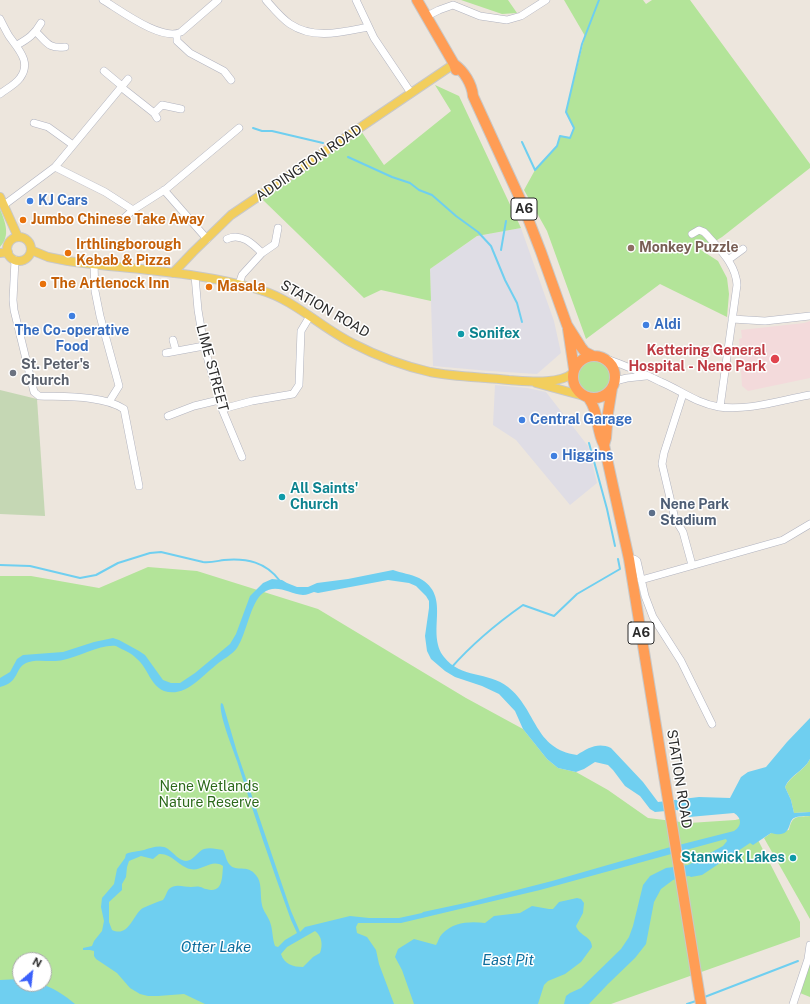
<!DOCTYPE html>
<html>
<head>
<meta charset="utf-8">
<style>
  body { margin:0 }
  #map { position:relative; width:810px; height:1004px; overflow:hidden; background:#ede6dd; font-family:"Public Sans",sans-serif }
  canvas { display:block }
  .north { position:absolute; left:12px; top:952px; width:40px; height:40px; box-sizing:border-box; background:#fff; border:1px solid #aaa; border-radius:50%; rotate:28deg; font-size:11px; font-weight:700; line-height:16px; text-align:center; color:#2b2b2b }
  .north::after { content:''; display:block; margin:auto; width:14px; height:18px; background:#3b61fb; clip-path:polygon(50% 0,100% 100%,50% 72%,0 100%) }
</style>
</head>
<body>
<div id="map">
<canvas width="810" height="1004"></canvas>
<div class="north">N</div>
</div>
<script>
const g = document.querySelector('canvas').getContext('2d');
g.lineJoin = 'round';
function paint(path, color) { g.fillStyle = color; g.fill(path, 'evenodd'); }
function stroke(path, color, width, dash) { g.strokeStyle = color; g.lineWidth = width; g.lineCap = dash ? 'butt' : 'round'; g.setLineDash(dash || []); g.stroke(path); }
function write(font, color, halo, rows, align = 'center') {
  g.font = font + ' "Public Sans",sans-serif'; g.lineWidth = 3; g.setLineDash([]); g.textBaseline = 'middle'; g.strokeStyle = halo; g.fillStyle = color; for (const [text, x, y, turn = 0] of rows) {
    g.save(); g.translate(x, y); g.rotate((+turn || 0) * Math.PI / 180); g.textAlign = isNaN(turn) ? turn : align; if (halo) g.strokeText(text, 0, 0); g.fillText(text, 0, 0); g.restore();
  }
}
paint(new Path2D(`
  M521,228L554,321L561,353L537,374L490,371L433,366L430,269L477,236Z
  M495,385L527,388L546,392L588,446L597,483L570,505L516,440L493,425Z`), '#dfdde5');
paint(new Path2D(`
  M810,321V378L748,391L742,386L739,339L742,338L741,330L804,323Z`), '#f3dadb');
paint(new Path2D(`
  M461,0H508L517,13L502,14Z
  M564,0H643L646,4L652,0H690L810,164V168L722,237L701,250L718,261L727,278L729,294L727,317L660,284L586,339L547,231L524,190L535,170L557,146L560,136L570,137L574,128L566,112L585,36Z
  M435,85L459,96L521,228L477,236L430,269L431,301L381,290L364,298L263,200L361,131L384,165L451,111Z
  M0,209C5,222 11,235 0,247Z
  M578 377a16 16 0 1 1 32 0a16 16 0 1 1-32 0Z
  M148,567L197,571L318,609L466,698L523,729L547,759L558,768L576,772L608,790L648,818L689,823L735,820L749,817L758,840L800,922V937L611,1004H0V576H31L99,588ZM20,960H44V984H20Z
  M810,759V812L794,813L791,800L785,787C791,775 804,771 810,759Z
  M810,816V919L764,838L771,833L789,830C792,815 797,817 810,816Z
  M810,961V997L800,993Z`), '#b3e499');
paint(new Path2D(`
  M0,390L37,399L45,516L0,514Z`), '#c5d7b4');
paint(new Path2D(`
  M393,570C401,573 411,574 419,578C453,596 425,632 444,657C461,679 488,671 508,687C537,710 534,749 577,755C588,748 598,742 611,748L643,782L658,802L699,797L730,798L741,777L748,772L766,767L787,742L810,718V759C804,771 790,775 785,787L791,800L794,813L810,812V816C805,816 798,816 794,818C787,821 793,839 771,833L753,845L750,843L702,875L691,877L689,876L682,877L673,880L661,889L654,902L646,944L635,958L608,984L589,1004H564L566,996L570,993L581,988L621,949L629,937L633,926L643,885L650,876L666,868L688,865L723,846L727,841L726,839L540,890L401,923H358L356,927L357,933L367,937L376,950L379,964L394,1004H205L184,994L158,996H148L140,994L130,988L117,973L96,959L94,956V951L90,950H83V948L92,946L94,941L102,931L104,921L101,907L102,898L114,884L117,869L125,858L126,854C132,851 137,852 144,850C151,848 161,844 168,849C173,852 179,861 186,861C193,861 198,851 204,849C210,847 217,849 223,850C226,855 226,862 231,866C238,872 249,863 258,878C262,886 260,896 262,905C263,911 268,916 270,922C273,930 272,938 275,946L278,947L285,940L297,933L291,920C272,868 254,815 237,761C233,749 218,713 221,703L223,704L237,752L291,911L300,932L305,927L350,916L369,918H399L422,913L423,912L470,902L552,881L667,848L734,831C742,826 742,818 734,813L689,817L677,810L655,812L650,809L640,796L625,786L613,770L608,765L595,762L584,769L576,772L558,768L547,759L523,729L515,711L499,694L482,686L455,677L445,671L431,659L427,651L425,636L429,608V601L426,596L416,586L409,583L388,580L318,593L314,592C310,593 307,595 303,595C289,594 276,583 263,593C250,603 247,633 237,648C232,655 223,659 216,665C202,676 185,698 164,691C150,685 148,668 137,659C132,653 123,650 116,646C101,644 79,657 63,660C52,663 36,658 26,663C14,669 20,682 0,687V678L10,672L17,659L23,655L63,652L94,642L113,638L119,640L139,651L145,655L163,680L171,683H180L195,673L230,644L236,634L250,596L263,583L272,579L282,580L287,583L297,587H308L317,583L348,579ZM159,854C172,853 178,866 190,869C202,872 211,858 223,866C222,878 223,894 206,889C204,889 202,887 200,887C197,886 194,887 191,887C184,887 175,883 169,889C167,891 166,896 163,900C156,902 150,905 143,908C133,914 129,938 112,930L109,922V902L122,890V884L126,877L127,867L129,861L141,856L153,859ZM315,931C322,936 323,945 320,953L313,957L303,967C293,967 284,964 281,954L287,947Z
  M577,898L581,899L584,903L583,913L576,926C579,936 592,936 592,947L581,962L565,974L548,981L544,985L538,1004H414L402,970L395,957L398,949L414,939L436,945C438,942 439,937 442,934C453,922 470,921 485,923L494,916L520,913L532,906L549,909H553L559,902Z
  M20,979V984C26,984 33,983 39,984C51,986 66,996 75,1004H0V980Z`), '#6fcff0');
stroke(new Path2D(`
  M253,128L262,131H272L323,143
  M522,142L535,170L557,146L560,136L570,138L574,128L566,112L582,44L599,0
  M348,157L392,177L410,183L419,190L432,195L456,216L478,232L491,246L505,280L517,303L522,322
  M501,250L506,221
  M589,443L607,509L615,546
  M0,565L30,566L80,578L96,575L118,563L150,553L161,552L203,562C210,563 217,561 224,560C247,558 266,562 280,581
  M451,668C473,643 496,624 523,605L554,616L577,594L620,569L618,559
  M702,998L798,961
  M687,1004L696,1001`), '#6fcff0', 2);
const minor = new Path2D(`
  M103,0C120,10 162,42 181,32L218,0
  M266,0C273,8 281,18 290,24C314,40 342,32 368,27
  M356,0L374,38L411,93
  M427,16L439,10L453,5L480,16L507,20L521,16L546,0
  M0,19C3,25 6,31 9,36C18,49 32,62 20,78C15,85 6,89 0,94
  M36,32C47,42 48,49 65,47
  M177,35V41L190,53L224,71L231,80
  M17,45C28,39 35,34 41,23
  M104,71L122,86
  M121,87L154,113L157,118
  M154,113L162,105L181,109
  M34,123L48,127L73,145
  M55,167L105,192L133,210
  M164,190L207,239
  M4,205L55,167L128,79
  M123,219L133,210L166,189L239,128
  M692,234L699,230L704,232L707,235C720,250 736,264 737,285L720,407
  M227,239C241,232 253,244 262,253
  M15,260L13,300L14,310L34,392L39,396C64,397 103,395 124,409L139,486
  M728,260L743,249
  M94,265L95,291L100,316L119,386L109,402
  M195,276L198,310L204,346L222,409L242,457
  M239,284L242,275L262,253L275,244L278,228
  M732,319L765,321L810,316
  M173,340L176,351
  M166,353L204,346
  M604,358C624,365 643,373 661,382C682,391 696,403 719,407C749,411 781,400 810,395
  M615,381L627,378L646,376
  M683,394L664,453L662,464L675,519L683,532L692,565
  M222,409L252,401L293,394L299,385L301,331L310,316
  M168,416L194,406L219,400
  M629,559H634L637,561L645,596L653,617L681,661L712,724
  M641,580L783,540L810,524
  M793,1004L808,959L810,945`);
const major = new Path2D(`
  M0,197L18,237
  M7 249a12 12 0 1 1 24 0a12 12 0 1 1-24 0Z
  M31,250L48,257L68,261C132,270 198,271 260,290C295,300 321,328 354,344C377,356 404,366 430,372C456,377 483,377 509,380C526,381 559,385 573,373
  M0,253L8,252
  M173,273L193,252L231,215L454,64
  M536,383L584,396`);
const highway = new Path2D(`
  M417,0L454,64L456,70
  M454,64C464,71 472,84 473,96L522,203L541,252L567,325L581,347L585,352L593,356
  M568,329L574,369
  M573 377a21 21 0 1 1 42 0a21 21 0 1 1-42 0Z
  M588,397C600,414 595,428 604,445L629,559L701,1004
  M604,445L606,438L608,413L612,388`);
stroke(minor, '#b1b3bf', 8);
stroke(major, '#c8c8c8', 10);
stroke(highway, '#c8c8c8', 12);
stroke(minor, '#fff', 7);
stroke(major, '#f2ce5d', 8);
stroke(highway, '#ff9d55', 10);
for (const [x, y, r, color] of [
  [30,201,4,"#3f7fe0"],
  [23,220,4,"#e8710a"],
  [631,248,4,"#8d6e63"],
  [68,253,4,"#e8710a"],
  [43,284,4,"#e8710a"],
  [209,287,4,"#e8710a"],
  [72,316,4,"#3f7fe0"],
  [646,325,4,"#3f7fe0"],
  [461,334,4,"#0f9aa8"],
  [775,359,5,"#e0444e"],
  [13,373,4,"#6b7280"],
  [522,420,4,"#3f7fe0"],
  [554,456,4,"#3f7fe0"],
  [282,497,4,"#0f9aa8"],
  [652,513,4,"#5c6f8a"],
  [793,858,4,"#0f9aa8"]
]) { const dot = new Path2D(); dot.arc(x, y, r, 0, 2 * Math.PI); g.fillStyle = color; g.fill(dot); stroke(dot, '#fff', 1.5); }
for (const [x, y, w] of [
  [524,209,26],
  [641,633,26]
]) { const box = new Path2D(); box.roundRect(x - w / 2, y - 11, w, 22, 3); g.fillStyle = '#fff'; g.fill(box); stroke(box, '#2b2b2b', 1); }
write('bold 13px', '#2b2b2b', null, [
  ["A6",524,209],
  ["A6",641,633]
]);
write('14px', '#2b2b2b', '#fff', [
  ["ADDINGTON ROAD",309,163,-34],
  ["STATION ROAD",325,309,30],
  ["LIME STREET",212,368,75],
  ["STATION ROAD",679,779,81]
]);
write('bold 14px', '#366cbe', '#fff', [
  ["KJ Cars",38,201],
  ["Aldi",654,325],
  ["The Co-operative",72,331,"center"],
  ["Food",72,347,"center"],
  ["Central Garage",530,420],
  ["Higgins",562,456]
], 'left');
write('bold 14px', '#c56008', '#fff', [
  ["Jumbo Chinese Take Away",31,220],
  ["Irthlingborough",76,245],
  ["Kebab & Pizza",76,261],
  ["The Artlenock Inn",51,284],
  ["Masala",217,287]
], 'left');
write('bold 14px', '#785e54', '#fff', [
  ["Monkey Puzzle",639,248]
], 'left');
write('bold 14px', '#0d838f', '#fff', [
  ["Sonifex",469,334],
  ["All Saints'",290,489],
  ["Church",290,505],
  ["Stanwick Lakes",785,858,"right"]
], 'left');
write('bold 14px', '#be3a42', '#fff', [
  ["Kettering General",766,351],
  ["Hospital - Nene Park",766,367]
], 'right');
write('bold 14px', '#5b616d', '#fff', [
  ["St. Peter's",21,365],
  ["Church",21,381]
], 'left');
write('bold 14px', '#4e5e75', '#fff', [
  ["Nene Park",660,505],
  ["Stadium",660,521]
], 'left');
write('14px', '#2b691a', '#fff', [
  ["Nene Wetlands",209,787],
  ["Nature Reserve",209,803]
]);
write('italic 15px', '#0c6d9d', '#fff', [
  ["Otter Lake",216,947],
  ["East Pit",508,960]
]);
</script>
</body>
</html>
